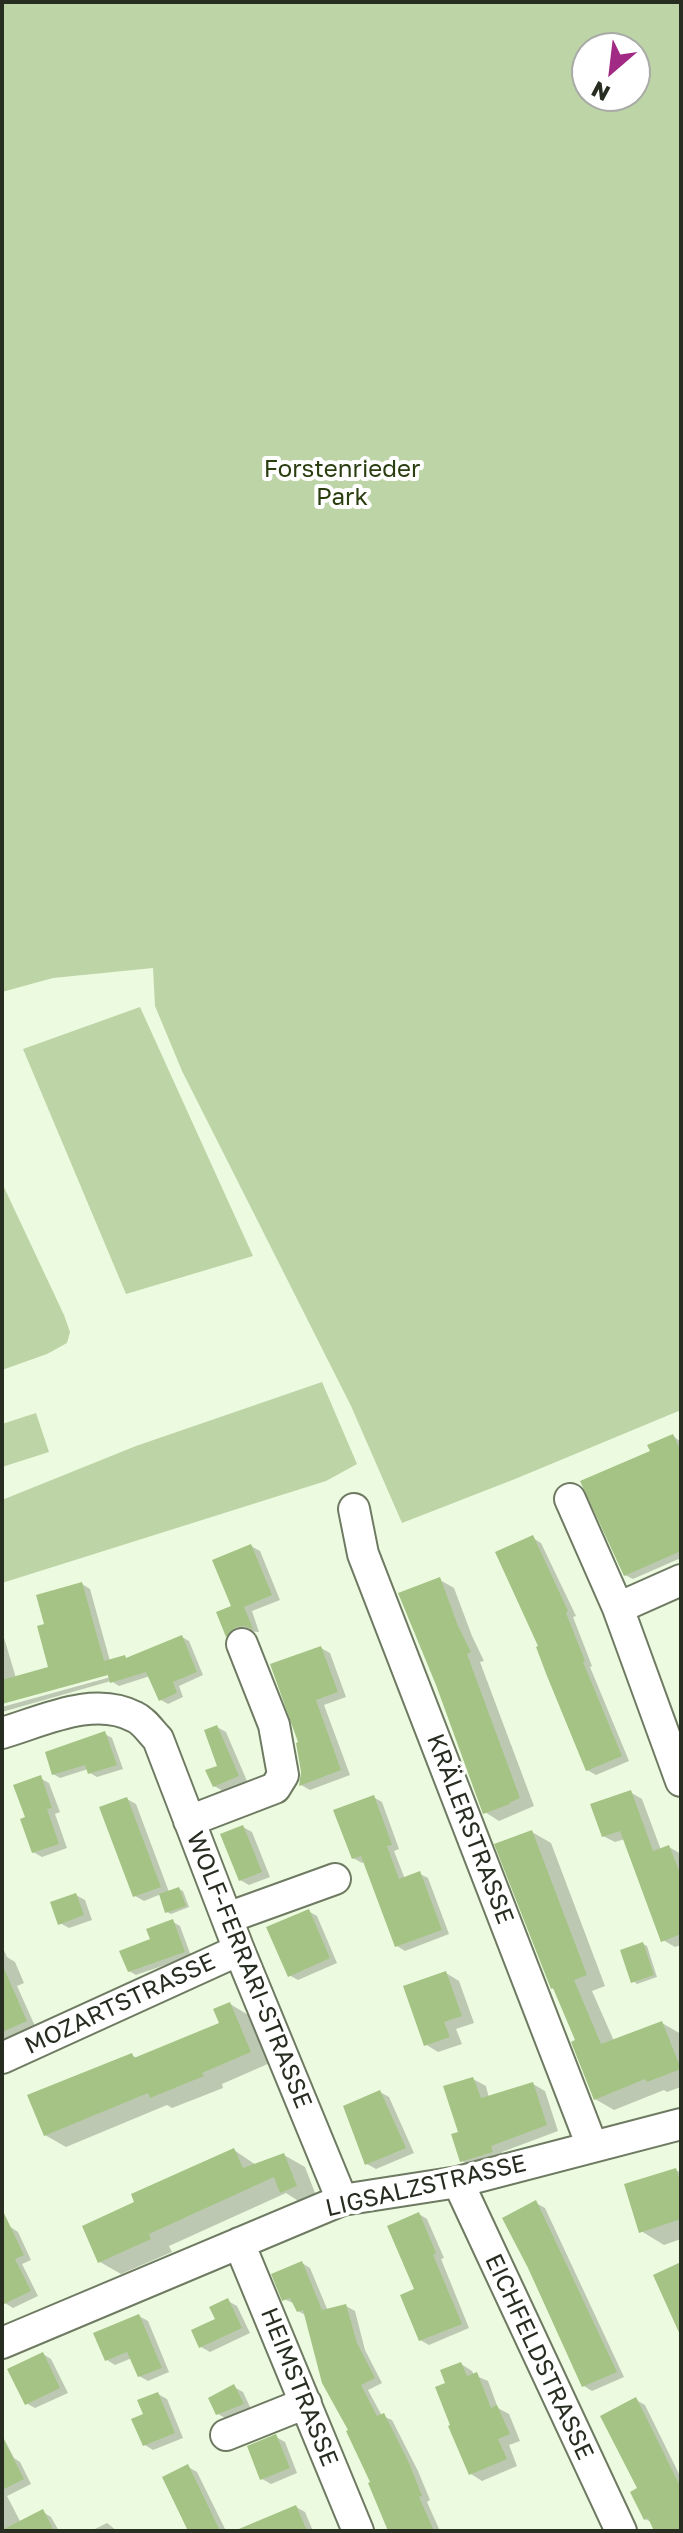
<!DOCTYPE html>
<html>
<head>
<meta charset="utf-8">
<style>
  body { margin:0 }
  #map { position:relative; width:683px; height:2533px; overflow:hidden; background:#ecfbdf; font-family:"Golos Text",sans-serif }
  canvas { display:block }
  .frame { position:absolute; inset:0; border:4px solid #282d22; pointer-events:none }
  .north { position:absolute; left:571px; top:32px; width:80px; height:80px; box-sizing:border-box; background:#fff; border:2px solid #a9aba7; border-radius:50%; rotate:208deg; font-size:22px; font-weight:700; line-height:32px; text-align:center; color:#282d22 }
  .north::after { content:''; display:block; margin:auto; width:28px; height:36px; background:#a12b84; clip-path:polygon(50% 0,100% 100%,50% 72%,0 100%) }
</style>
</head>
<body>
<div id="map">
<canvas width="683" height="2533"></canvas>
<div class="frame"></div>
<div class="north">N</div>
</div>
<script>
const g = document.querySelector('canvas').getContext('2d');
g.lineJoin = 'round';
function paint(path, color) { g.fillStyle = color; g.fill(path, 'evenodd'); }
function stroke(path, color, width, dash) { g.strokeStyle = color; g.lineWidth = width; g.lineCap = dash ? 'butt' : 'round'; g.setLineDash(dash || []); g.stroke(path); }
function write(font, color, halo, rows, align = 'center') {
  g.font = font + ' "Golos Text",sans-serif'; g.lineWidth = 8; g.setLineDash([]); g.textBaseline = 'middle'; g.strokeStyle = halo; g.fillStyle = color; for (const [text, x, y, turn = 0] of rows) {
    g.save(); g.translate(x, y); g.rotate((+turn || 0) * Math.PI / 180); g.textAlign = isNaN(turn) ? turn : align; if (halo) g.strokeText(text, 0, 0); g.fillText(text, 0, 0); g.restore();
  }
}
paint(new Path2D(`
  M2,2H681V1410L515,1479L402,1523L351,1406L182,1071L155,1006L153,968L53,978L2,992ZM587,48H635V96H587Z
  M140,1007L253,1256L126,1294L23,1049Z
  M2,1183L64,1315L70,1332L67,1343L47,1354L2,1370Z
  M322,1382L357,1464L326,1481L2,1583V1500L136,1446Z
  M36,1413L49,1452L2,1467V1424Z`), '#bdd4a7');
paint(new Path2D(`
  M673,1436L681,1442V1558L633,1579L625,1575L652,1452Z
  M533,1538L541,1543L576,1616L573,1617L592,1666L590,1667L629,1761L596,1775L587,1770Z
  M251,1546L260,1551L280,1600L252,1611L259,1632L245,1631L236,1640L228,1635L219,1613L233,1608Z
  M440,1580L454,1588L472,1636L484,1661L480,1662L534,1806L499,1821L485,1812Z
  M82,1584L90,1589L110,1661L128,1659L182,1637L189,1641L203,1675L179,1686L183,1697L168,1704L161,1700L150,1676L119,1686L111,1681L2,1712V1707L118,1675L117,1671L2,1703V1631L16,1678L51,1668L46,1625Z
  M321,1648L330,1653L346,1697L324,1705L350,1775L310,1790L301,1785Z
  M217,1727L226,1732L247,1781L223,1791L214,1786L219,1767Z
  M105,1734L112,1738L123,1769L97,1777L90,1773L88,1769L60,1778L53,1774Z
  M40,1778L49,1783L60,1812L55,1814L67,1848L42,1857L33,1852Z
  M630,1792L642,1799L661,1850L669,1847L681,1854V1945L675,1947L663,1940L625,1839L615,1842L603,1836Z
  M373,1797L382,1802L399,1849L394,1851L405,1879L420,1874L428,1878L449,1934L405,1951L397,1946L365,1862L362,1863L353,1858Z
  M127,1799L136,1804L169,1892L179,1889L183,1891L189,1907L171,1914L167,1912L161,1894L144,1901L135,1896Z
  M243,1827L252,1832L270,1877L249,1885L240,1880Z
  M532,1832L551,1843L605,1986L592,1991L614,2041L662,2023L681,2034V2087L667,2092L664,2090L614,2110L595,2099L578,2041L555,1990L552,1988Z
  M76,1895L85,1900L92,1920L69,1928L60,1923Z
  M308,1911L317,1916L337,1963L298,1980L289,1975Z
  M173,1922L180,1926L191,1956L136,1975L129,1971L152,1940Z
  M643,1944L647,1946L657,1977L637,1984L633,1981Z
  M2,1946L7,1957L15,1962L24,1983L17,1986L35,2026L2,2040Z
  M446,1973L459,1981L474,2023L456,2029L462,2044L438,2052L425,2044Z
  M230,2004L250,2016L270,2063L222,2084L223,2088L172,2108L167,2105L66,2147L45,2135L131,2055L137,2058L221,2024Z
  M473,2079L486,2086L489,2098L533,2084L545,2091L558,2131L502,2152L504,2158L474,2168L462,2161L461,2133Z
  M380,2092L389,2097L414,2153L376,2169L367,2164Z
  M234,2150L256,2165L284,2155L305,2167L317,2198L303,2204L286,2193L169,2246L172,2252L121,2274L100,2262Z
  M676,2170L681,2173V2239L664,2245L641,2231Z
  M536,2203L545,2208L624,2377L592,2391L584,2386Z
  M419,2214L427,2219L444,2258L441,2259L469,2328L429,2345L420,2340L417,2290Z
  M9,2226L18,2232L31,2260L22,2264L38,2296L13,2308L5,2303L2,2297V2230Z
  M302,2263L310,2268L328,2311L346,2306L355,2311L365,2350L382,2383L368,2390L382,2416L392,2420L418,2471L430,2500L427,2502L440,2531H391L307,2316L298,2311L295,2304L284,2299Z
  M228,2301L237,2306L250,2333L210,2352L201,2347Z
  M139,2316L148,2321L169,2372L148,2381L139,2376L132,2358L115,2365L107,2360Z
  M43,2354L51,2359L68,2393L35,2408L26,2403Z
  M461,2364L472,2371L474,2375L488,2381L498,2408L509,2414L520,2441L509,2445L517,2466L482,2481L471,2474L448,2384Z
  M234,2387L243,2392L251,2409L227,2419L218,2414Z
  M158,2394L167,2399L183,2438L153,2450L145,2445L146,2415Z
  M636,2400L645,2405L681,2478V2531H657L653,2523L645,2519L640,2489Z
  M2,2435L14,2458L20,2462L31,2484L7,2496L21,2523L43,2512L51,2517L59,2531H2Z
  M276,2437L285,2442L297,2473L271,2484L262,2479Z
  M188,2467L197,2472L226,2531H190Z
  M296,2507L305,2512L313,2531H266Z
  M107,2523L117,2531H91Z`), '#0003');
paint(new Path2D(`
  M673,1434L681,1452V1551L624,1576L580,1481L650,1451L647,1445Z
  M533,1535L568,1611L566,1613L585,1661L583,1662L622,1756L586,1771L547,1676L536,1647L538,1646L495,1552Z
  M251,1544L272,1595L244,1607L253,1629L244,1626L236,1627L226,1637L216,1612L231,1606L212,1560Z
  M440,1577L458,1626L471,1652L467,1654L520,1798L509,1803L510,1804L483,1814L436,1685L398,1593Z
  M82,1582L108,1675L2,1704V1680L48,1667L37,1626L44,1624L36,1595Z
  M182,1635L197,1672L173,1682L177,1693L159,1701L146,1672L110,1683L104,1661L125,1655L126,1658Z
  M321,1646L338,1692L316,1700L341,1770L299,1786L301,1772L296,1743L298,1742L270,1664Z
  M217,1725L239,1776L213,1787L205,1770L217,1766L204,1730Z
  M105,1731L117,1765L88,1774L85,1765L52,1775L45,1752Z
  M41,1775L52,1808L47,1809L59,1844L32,1853L20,1819L25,1817L13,1785Z
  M631,1790L653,1851L669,1845L681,1876V1934L661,1942L620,1831L602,1837L590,1804Z
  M374,1795L392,1845L387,1846L399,1879L420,1871L442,1930L395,1947L361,1856L352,1859L333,1810Z
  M127,1797L161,1887L133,1897L99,1807Z
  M243,1825L262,1872L239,1881L220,1834Z
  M532,1830L587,1975L574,1980L601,2044L662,2021L681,2069L647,2082L645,2079L594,2100L571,2042L575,2040L553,1988L551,1989L494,1844Z
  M179,1887L186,1906L165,1913L159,1894Z
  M76,1893L84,1915L58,1925L50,1902Z
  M309,1909L330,1958L288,1977L266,1927Z
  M173,1919L185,1952L128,1972L119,1951L150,1939L146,1929Z
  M643,1942L654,1975L631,1983L620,1950Z
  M2,1964L27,2021L2,2032Z
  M446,1971L462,2016L444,2022L450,2037L424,2046L403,1986Z
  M230,2002L251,2052L202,2073L204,2076L150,2098L148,2093L44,2136L27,2095L132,2053L134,2058L219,2023L213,2009Z
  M473,2077L481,2098L533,2082L547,2125L491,2146L493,2152L460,2162L451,2134L458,2132L443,2086Z
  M380,2090L406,2148L365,2165L343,2106Z
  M234,2148L243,2168L284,2153L297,2186L280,2193L274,2177L149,2234L151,2239L98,2263L82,2226L134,2202L131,2194Z
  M676,2168L681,2184V2219L639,2233L624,2184Z
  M536,2200L617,2372L582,2387L528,2268L502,2218Z
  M2,2209L24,2255L15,2259L31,2291L2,2305Z
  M419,2212L436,2253L433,2255L462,2324L419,2341L400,2295L414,2289L387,2226Z
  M302,2261L322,2310L346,2304L357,2343L375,2378L361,2385L377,2416L384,2413L410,2465L422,2496L419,2497L434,2531H388L368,2483L370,2482L346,2431L348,2430L322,2383L303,2310L297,2312L290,2298L282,2301L271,2274Z
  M681,2262V2337L653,2275Z
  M228,2298L242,2328L199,2348L191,2330L215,2319L209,2307Z
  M139,2314L162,2368L138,2377L127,2352L105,2361L93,2333Z
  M43,2352L60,2388L25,2405L7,2369Z
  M461,2362L467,2376L477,2372L491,2408L497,2405L510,2434L498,2439L507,2459L469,2475L448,2426L450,2425L435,2387L445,2383L440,2370Z
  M234,2384L244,2404L216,2415L208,2398Z
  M158,2392L175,2433L143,2446L131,2419L143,2414L137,2400Z
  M636,2397L681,2488V2531H654L648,2518L644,2520L630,2492L637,2488L600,2416Z
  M276,2434L290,2468L260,2480L247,2446Z
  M2,2436L24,2479L2,2490Z
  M188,2464L220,2531H188L162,2477Z
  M296,2505L307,2531H234Z
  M43,2509L54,2531H2V2530Z`), '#a4c384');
const minor = new Path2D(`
  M570,1499L618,1608L681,1781
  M354,1509L363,1554L592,2146
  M618,1608L681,1580
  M2,1733C43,1721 94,1695 135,1717C144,1721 151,1732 158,1739L239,1950L342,2200
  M189,1821L275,1788L283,1775L274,1725L242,1644
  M227,1918L335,1879
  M2,2058L239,1950
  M458,2182L621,2531
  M239,2243L358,2531
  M2,2343L342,2200L458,2182L681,2124
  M226,2435L306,2403`);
stroke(minor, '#6e7a61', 34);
stroke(minor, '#fff', 30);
write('24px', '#2a3e10', '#fff', [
  ["Forstenrieder",342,469],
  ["Park",342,497]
]);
write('24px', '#282d22', '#fff', [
  ["KRÄLERSTRASSE",470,1829,69],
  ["WOLF-FERRARI-STRASSE",249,1970,68],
  ["MOZARTSTRASSE",120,2004,-25],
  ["LIGSALZSTRASSE",426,2186,-13],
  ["EICHFELDSTRASSE",539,2357,65],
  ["HEIMSTRASSE",299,2387,68]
]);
</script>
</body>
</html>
